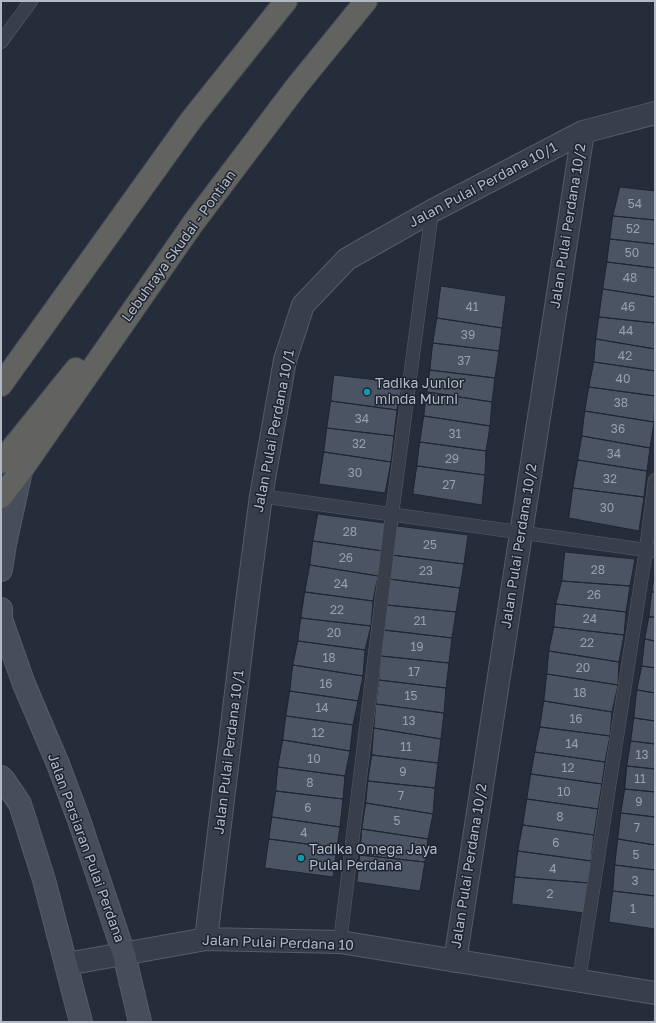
<!DOCTYPE html>
<html>
<head>
<meta charset="utf-8">
<style>
  body { margin:0 }
  #map { position:relative; width:656px; height:1023px; overflow:hidden; background:#242d39; font-family:"Golos Text",sans-serif }
  canvas { display:block }
  .frame { position:absolute; inset:0; border:2px solid #b3bac6; pointer-events:none }
</style>
</head>
<body>
<div id="map">
<canvas width="656" height="1023"></canvas>
<div class="frame"></div>
</div>
<script>
const g = document.querySelector('canvas').getContext('2d');
g.lineJoin = 'round';
function paint(path, color) { g.fillStyle = color; g.fill(path, 'evenodd'); }
function stroke(path, color, width, dash) { g.strokeStyle = color; g.lineWidth = width; g.lineCap = dash ? 'butt' : 'round'; g.setLineDash(dash || []); g.stroke(path); }
function write(font, color, halo, rows, align = 'center') {
  g.font = font + ' "Golos Text",sans-serif'; g.lineWidth = 3; g.setLineDash([]); g.textBaseline = 'middle'; g.strokeStyle = halo; g.fillStyle = color; for (const [text, x, y, turn = 0] of rows) {
    g.save(); g.translate(x, y); g.rotate((+turn || 0) * Math.PI / 180); g.textAlign = isNaN(turn) ? turn : align; if (halo) g.strokeText(text, 0, 0); g.fillText(text, 0, 0); g.restore();
  }
}
const building = new Path2D(`
  M620,187L655,191V220L613,216Z
  M613,216L655,220V244L610,239Z
  M610,239L655,244V268L607,262Z
  M607,262L655,268V297L603,289Z
  M441,286L506,296L502,328L437,318Z
  M603,289L655,297V323L599,317Z
  M599,317L655,323V349L596,339Z
  M437,318L502,328L499,351L433,343Z
  M596,339L655,349V371L594,362Z
  M433,343L499,351L495,378L430,370Z
  M594,362L655,371V396L589,387Z
  M430,370L495,378L492,402L427,392Z
  M334,375L403,383L397,410L331,401Z
  M589,387L655,396L654,422L585,411Z
  M427,392L492,402L490,426L424,416Z
  M331,401L397,410L394,436L327,428Z
  M585,411L654,422L650,448L582,436Z
  M424,416L490,426L486,451L420,442Z
  M327,428L394,436L391,462L324,452Z
  M582,436L650,448L647,471L578,460Z
  M420,442L486,451L485,475L417,466Z
  M324,452L391,462L385,493L319,484Z
  M578,460L647,471L644,497L573,488Z
  M417,466L485,475L482,505L413,494Z
  M573,488L644,497L639,531L569,518Z
  M318,514L385,523L383,551L313,541Z
  M397,526L468,535L464,564L392,555Z
  M313,541L383,551L378,576L310,565Z
  M565,552L635,559L630,586L562,581Z
  M392,555L464,564L460,588L389,579Z
  M310,565L378,576L373,601L305,592Z
  M655,570V592H652Z
  M389,579L460,588L456,612L387,605Z
  M562,581L630,586L626,612L556,604Z
  M305,592L373,601L371,626L301,618Z
  M652,592H655V617H649Z
  M556,604L626,612L624,635L554,627Z
  M387,605L456,612L452,638L384,630Z
  M649,617H655V641L645,639Z
  M301,618L371,626L365,650L298,641Z
  M554,627L624,635L619,662L549,651Z
  M384,630L452,638L449,663L381,656Z
  M645,639L655,641V668L642,666Z
  M298,641L365,650L363,676L293,665Z
  M549,651L619,662L618,685L547,674Z
  M381,656L449,663L446,688L379,680Z
  M293,665L363,676L358,701L290,691Z
  M642,666L655,668V693L637,690Z
  M547,674L618,685L612,712L544,701Z
  M379,680L446,688L444,713L376,704Z
  M637,690L655,693V721L634,718Z
  M290,691L358,701L353,725L286,716Z
  M544,701L612,712L610,736L540,727Z
  M376,704L444,713L441,739L374,728Z
  M286,716L353,725L350,751L283,740Z
  M634,718L655,721V744L631,741Z
  M540,727L610,736L605,762L535,752Z
  M374,728L441,739L438,763L372,755Z
  M283,740L350,751L345,776L278,767Z
  M631,741L655,744V769L627,766Z
  M535,752L605,762L602,784L531,774Z
  M372,755L438,763L435,788L368,781Z
  M627,766L655,769V792L625,789Z
  M278,767L345,776L343,799L276,791Z
  M531,774L602,784L598,809L527,799Z
  M368,781L435,788L433,814L366,803Z
  M625,789L655,792V817L621,813Z
  M276,791L343,799L340,827L272,817Z
  M527,799L598,809L594,835L523,825Z
  M366,803L433,814L428,839L362,829Z
  M621,813L655,817V845L618,839Z
  M272,817L340,827L337,848L269,839Z
  M523,825L594,835L591,861L518,851Z
  M362,829L428,839L425,862L360,855Z
  M269,839L337,848L333,877L265,868Z
  M618,839L655,845V870L615,865Z
  M518,851L591,861L589,883L515,877Z
  M360,855L425,862L420,891L357,882Z
  M615,865L655,870V896L613,891Z
  M515,877L589,883L584,913L512,904Z
  M613,891L655,896V929L609,922Z`);
paint(building, '#4b5463');
stroke(building, '#1f2631', 1);
const service = new Path2D(`
  M1,42L31,1
  M261,496L653,551
  M340,942L392,514L432,211
  M579,980L646,550L655,480`);
const minor = new Path2D(`
  M206,939L247,602L261,496L285,360L303,305L347,259L432,211L583,132L655,113
  M455,961L583,132
  M67,964L206,939L340,942L655,993`);
const secondary = new Path2D(`
  M1,570L5,544L21,471
  M1,609V619L24,684L58,764L79,820L124,954L140,1022
  M1,777L4,780L20,804L44,880L81,1022`);
const trunk = new Path2D(`
  M1,385L191,120L286,1
  M1,462L76,369
  M1,497L21,471L194,222L296,87L366,1`);
stroke(service, '#565d68', 14);
stroke(minor, '#565d68', 24);
stroke(secondary, '#565d68', 24);
stroke(trunk, '#434a55', 24);
stroke(service, '#383f4a', 13);
stroke(minor, '#383f4a', 22);
stroke(secondary, '#464e5c', 22);
stroke(trunk, '#626260', 22);
for (const [x, y, r, color] of [
  [367,392,4,"#0f9aa8"],
  [301,858,4,"#0f9aa8"]
]) { const dot = new Path2D(); dot.arc(x, y, r, 0, 2 * Math.PI); g.fillStyle = color; g.fill(dot); stroke(dot, '#1d242f', 1.5); }
write('12px', '#99a0ad', null, [
  ["54",635,204],
  ["52",633,229],
  ["50",632,253],
  ["48",630,278],
  ["41",472,307],
  ["46",628,307],
  ["44",626,331],
  ["39",468,335],
  ["42",625,356],
  ["37",464,361],
  ["40",623,379],
  ["38",621,403],
  ["34",362,419],
  ["36",618,429],
  ["31",455,434],
  ["32",359,444],
  ["34",614,454],
  ["29",452,459],
  ["30",355,473],
  ["32",610,479],
  ["27",449,485],
  ["30",607,508],
  ["28",350,532],
  ["25",430,545],
  ["26",346,558],
  ["28",598,570],
  ["23",426,571],
  ["24",341,584],
  ["26",594,595],
  ["22",337,610],
  ["24",590,619],
  ["21",420,621],
  ["20",334,633],
  ["22",587,643],
  ["19",417,647],
  ["18",329,658],
  ["20",583,668],
  ["17",414,672],
  ["16",326,684],
  ["18",580,693],
  ["15",411,696],
  ["14",322,708],
  ["16",576,719],
  ["13",409,721],
  ["12",318,733],
  ["14",572,744],
  ["11",406,747],
  ["13",642,755],
  ["10",314,759],
  ["12",568,768],
  ["9",403,772],
  ["11",640,779],
  ["8",310,783],
  ["10",564,792],
  ["7",401,796],
  ["9",639,802],
  ["6",308,808],
  ["8",560,817],
  ["5",397,821],
  ["7",637,828],
  ["4",304,833],
  ["6",556,843],
  ["5",636,855],
  ["4",553,869],
  ["3",635,881],
  ["2",550,894],
  ["1",633,909]
]);
write('14px', '#b3bac6', '#1d242f', [
  ["Jalan Pulai Perdana 10/1",483,185,-28],
  ["Jalan Pulai Perdana 10/2",568,226,-81],
  ["Lebuhraya Skudai - Pontian",179,246,-54],
  ["Jalan Pulai Perdana 10/1",274,431,-79],
  ["Jalan Pulai Perdana 10/2",519,546,-81],
  ["Jalan Pulai Perdana 10/1",229,752,-83],
  ["Jalan Persiaran Pulai Perdana",86,848,70],
  ["Jalan Pulai Perdana 10/2",469,866,-81],
  ["Jalan Pulai Perdana 10",278,943,2]
]);
write('14px', '#b3bac6', '#1d242f', [
  ["Tadika Junior",375,384],
  ["minda Murni",375,400],
  ["Tadika Omega Jaya",309,850],
  ["Pulai Perdana",309,866]
], 'left');
</script>
</body>
</html>
